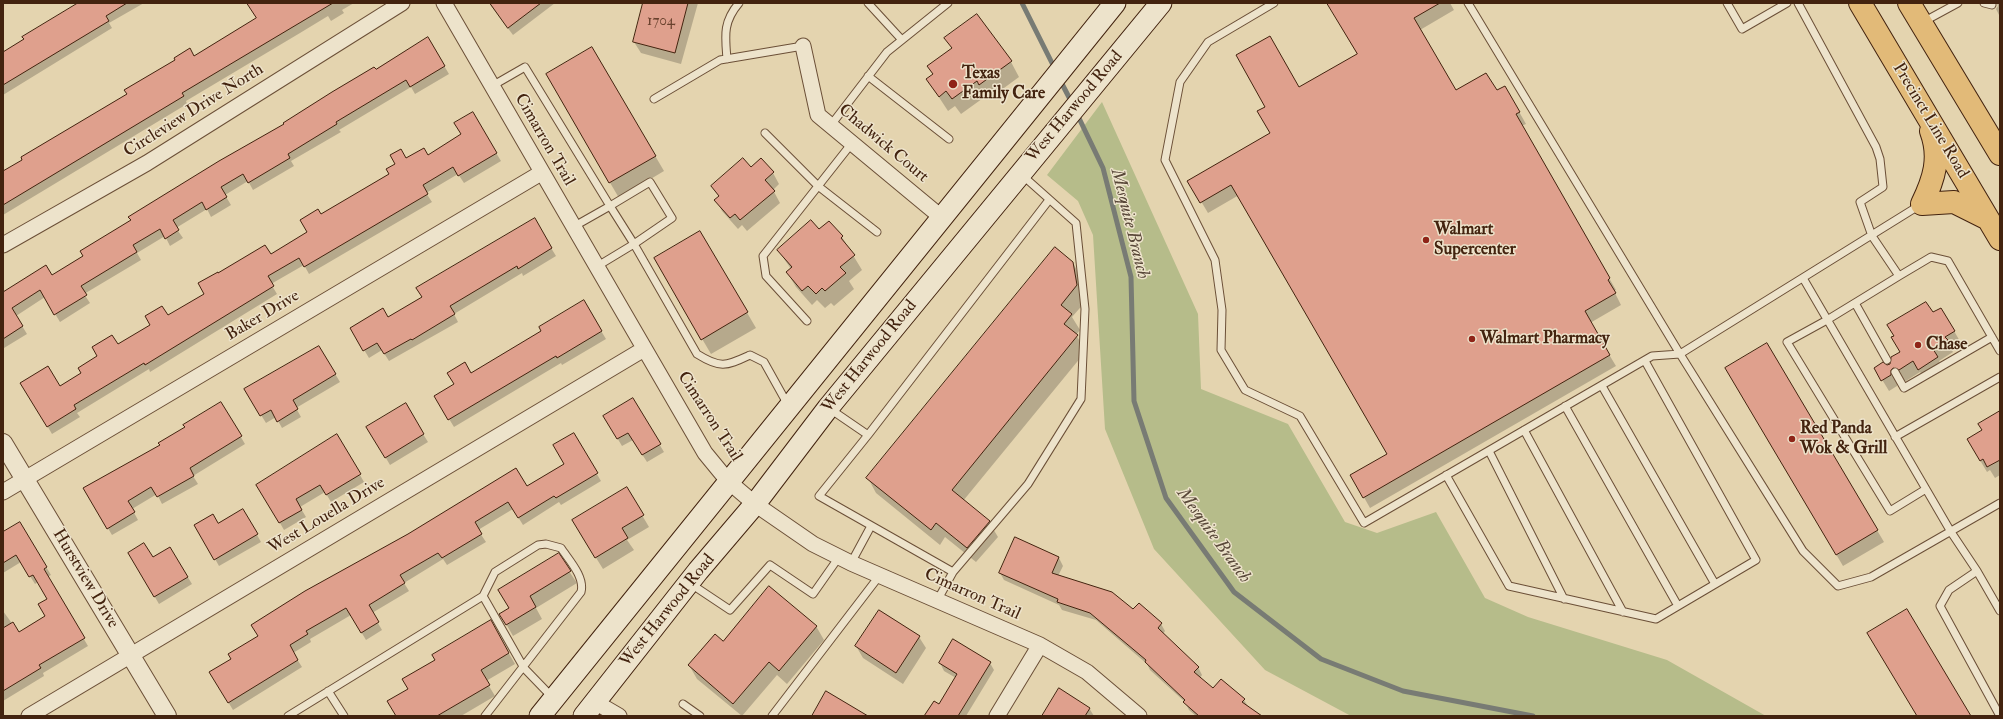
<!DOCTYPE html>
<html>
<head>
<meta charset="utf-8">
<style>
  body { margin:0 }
  #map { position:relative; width:2003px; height:719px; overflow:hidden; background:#e4d4af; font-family:"IM FELL Double Pica",serif }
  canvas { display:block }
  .frame { position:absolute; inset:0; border:4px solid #43230f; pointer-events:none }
</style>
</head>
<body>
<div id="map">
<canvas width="2003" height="719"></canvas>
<div class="frame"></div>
</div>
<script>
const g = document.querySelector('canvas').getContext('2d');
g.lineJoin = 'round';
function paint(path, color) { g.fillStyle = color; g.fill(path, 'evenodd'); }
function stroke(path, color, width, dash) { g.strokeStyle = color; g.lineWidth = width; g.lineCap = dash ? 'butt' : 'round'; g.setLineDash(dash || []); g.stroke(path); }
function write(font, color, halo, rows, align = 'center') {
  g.font = font + ' "IM FELL Double Pica",serif'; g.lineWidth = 3; g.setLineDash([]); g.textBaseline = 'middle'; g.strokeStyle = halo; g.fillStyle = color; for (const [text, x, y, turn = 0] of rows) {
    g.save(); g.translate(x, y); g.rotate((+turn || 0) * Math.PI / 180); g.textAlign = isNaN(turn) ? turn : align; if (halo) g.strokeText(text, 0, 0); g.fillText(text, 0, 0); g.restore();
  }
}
paint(new Path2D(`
  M1102,102L1198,314L1201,389L1288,424L1345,522L1377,533L1436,512L1485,598L1528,617L1667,660L1766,716H1351L1265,670L1154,549L1105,429L1093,235L1078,201L1047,175Z`), '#b6bc8a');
paint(new Path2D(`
  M75,3H144L109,23L112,28L3,95V53L76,5Z
  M257,3H354L342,10L344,13L331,21L328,16L300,33L186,101L187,104L3,215V173L258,19Z
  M489,3H555L513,35Z
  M644,3H698L681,64L641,53L634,42Z
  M1328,3H1450L1454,10L1420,30L1456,92H1496L1505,87L1526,124L1521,126L1616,290L1614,291L1621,305L1590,323L1616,366L1370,508L1352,476L1388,455L1239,195L1208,213L1189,181L1271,134L1299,88L1358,54Z
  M1997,3H2000V17L1996,9L1998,6Z
  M946,38L1011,62L1019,77L989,99L986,96L961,114L955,106L948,111L927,79L933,75L928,67L952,49Z
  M428,39L449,74L415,94L411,87L339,130L341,132L291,161L294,166L253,190L248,181L225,195L231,205L211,217L207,209L176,228L183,238L170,246L165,236L137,253L141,260L84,294L90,303L60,322L45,297L16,316L27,334L4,348L3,293L52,276L285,124Z
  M592,48L664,171L619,198L547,75Z
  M472,113L501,161L464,183L458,174L426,193L432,202L309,274L304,265L271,284L277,294L150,372L149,369L77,413L80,417L52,434L22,383L59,387L82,374L117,346L205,295L218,274L271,255L309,232L321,216L390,174L406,160L427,156L462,135Z
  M751,168L773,173L779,184L773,190L780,203L747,231L742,225L738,229L722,211L716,200L719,197L712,186Z
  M534,220L556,256L523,276L522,273L454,314L458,322L389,361L382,350L369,358L351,328L388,319L423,298Z
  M819,231L842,237L862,270L849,281L854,289L834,306L831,303L825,308L817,300L812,305L796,287L787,272L791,269L778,250Z
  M700,232L756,328L711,354L655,259Z
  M1073,263L1081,278L1086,301L1072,317L1080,330L1076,335L1086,351L963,501L989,522L998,537L976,562L945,537L940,545L876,493L868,478Z
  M583,301L606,339L562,365L561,363L454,427L435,396L542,331Z
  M1933,314L1954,331L1961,343L1951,349L1953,352L1939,361L1944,369L1925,380L1920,372L1906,381L1900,379L1897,382V386L1889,391L1875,368L1891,365Z
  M1767,344L1884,542L1843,566L1726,368Z
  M319,347L340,382L296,408L301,417L282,428L276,417L266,423L245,389Z
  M632,399L664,452L647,462L633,440L622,446L604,416Z
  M221,404L245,444L193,476L198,484L162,504L157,494L132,509L138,520L112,535L84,488L161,445Z
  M405,405L428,442L390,465L368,427Z
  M2000,412V475L1995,478L1990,470L1987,472L1968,440L1983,431Z
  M573,434L601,481L561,505L559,502L523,525L513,509L478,530L486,542L447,565L443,559L404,583L409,591L372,613L382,630L366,640L351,615L310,639L311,642L293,653L302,667L233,710L210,672L565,464Z
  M337,435L364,482L331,502L325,492L300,507L306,517L284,530L258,485Z
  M626,488L649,527L627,540L634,550L603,569L580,532Z
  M243,510L261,542L219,566L196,525H217Z
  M20,524L51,575L47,577L88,646L43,673L44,676L3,701V611L19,633L46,616L48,600L38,582L35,584L21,562L3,573V534Z
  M1016,538L1059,558L1063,566L1058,576L1161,624L1165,631L1163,634L1198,667L1202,675L1200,678L1213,689L1244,700L1249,708L1261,716H1196L1189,710L1185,702L1150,670L1147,664L1096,620L1062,610L1059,605L1004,580L1000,573Z
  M170,548L192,584L159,604L129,553L153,558Z
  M558,555L577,583L536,608L542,619L513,636L501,615L510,609Z
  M880,611L919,637L926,648L903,684L863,658L856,646Z
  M490,621L515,664L486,681L495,696L461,716H397L436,660Z
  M816,626L824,640L787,684L777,675L742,716L697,679L689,665L723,642Z
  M940,663H990L994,670L966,716H925L939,706L956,678L944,671Z
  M1089,708L1094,716H1043Z`), '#0003');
stroke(new Path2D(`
  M1022,3L1055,69
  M1060,80L1072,103
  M1077,114L1103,168L1131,277L1134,401L1166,498L1234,592L1321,659L1403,691L1533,716`), '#787b74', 5);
const building = new Path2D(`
  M78,3H127L106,16L109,21L3,85V52L24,39L22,37Z
  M247,3H333L182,93L184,96L3,205V171L22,160L21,157L127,94L124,90L175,60L174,58L190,48L194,56L256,18Z
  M490,3H541L508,28Z
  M643,3H688L675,53L633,42Z
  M1327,3H1440L1414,18L1456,90L1486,73L1497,90L1505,86L1520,112L1516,114L1610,278L1608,280L1616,293L1585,311L1610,355L1363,498L1350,475L1387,454L1231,185L1200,203L1187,181L1270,133L1257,111L1265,107L1236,55L1270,36L1299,87L1357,54Z
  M977,14L1012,61L979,85L977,81L952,99L946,91L939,97L926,79L933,74L927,66L952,48L944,38Z
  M428,37L445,66L410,87L406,80L336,122L337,124L288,154L290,158L248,183L243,174L221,187L227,197L206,210L202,202L173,220L179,230L165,239L160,229L133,245L137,252L81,286L87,295L54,315L40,290L12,308L23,326L3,339V292L46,265L52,275L83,256L80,251L131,220L128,217L219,161L284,124L283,123L332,92L374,67L376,69Z
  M592,47L656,156L609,183L546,74Z
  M473,112L497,153L458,176L453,167L423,185L428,194L304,267L299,258L268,276L274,286L145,365L144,363L74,405L76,409L47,427L20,383L48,366L60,386L81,373L78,368L97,356L92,347L112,335L118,344L150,325L145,316L162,306L168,315L204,294L198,283L218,272V273L265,245L271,254L307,232L300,220L318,209L321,214L389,174L386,169L395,164L390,155L401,149L406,158L424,148L428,155L461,134L454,123Z
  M743,158L751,167L761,158L774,172L765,180L775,191L740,220L735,214L730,218L714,200L719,196L711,186Z
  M535,218L552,248L518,269L517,266L450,306L455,314L412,340L411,339L384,354L377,343L363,351L350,328L383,308L388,317L422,297L416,288Z
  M811,220L819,229L829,221L843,236L841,238L855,255L840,267L846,273L825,291L822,288L816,294L808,286L802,291L786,272L792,267L777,250Z
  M700,231L748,312L701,340L654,258Z
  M1055,247L1073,262L1077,285L1061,305L1072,314L1064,324L1078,335L952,490L990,521L967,548L936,523L931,530L866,478Z
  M584,300L602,331L557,358L556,356L448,420L434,396L454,384L447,373L465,362L471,373L541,331L539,327Z
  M1926,302L1933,312L1941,308L1955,331L1945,337L1948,340L1933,349L1938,357L1918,370L1913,361L1899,370L1893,368L1891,370V375L1881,381L1874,368L1883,362L1887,365L1890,364L1891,357L1900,352L1891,337L1894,336L1887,325Z
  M1767,343L1878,530L1836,555L1725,368Z
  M319,346L336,374L293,400L298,409L277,422L271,410L260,416L244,389Z
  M633,398L661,444L642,455L628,433L617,439L603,416Z
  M221,402L242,436L190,468L194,476L157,497L151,487L128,501L135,512L107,529L83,488L160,445L158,443L185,427L183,425Z
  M406,403L424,434L385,458L366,427Z
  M2000,411V460L1987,467L1983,459L1980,461L1967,439L1982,430L1978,424Z
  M574,433L598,473L556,498L554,496L518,518L508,502L475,522L482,534L442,558L438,553L400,575L405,583L369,605L379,622L361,633L346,608L306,631L308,634L290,645L298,660L228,703L209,672L231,659L228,654L258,636L251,625L305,591L408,534L516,468L527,486L564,464L553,445Z
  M337,434L361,474L326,495L320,485L296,499L302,510L279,523L256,485Z
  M627,487L644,515L622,528L628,538L595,558L572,520Z
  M243,509L258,534L214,560L194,525L213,514L218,523Z
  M20,522L47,567L44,569L85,638L39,665L41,668L3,691V628L13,622L19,632L45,616L38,604L47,599L33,575L29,577L16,555L3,563V532Z
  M1015,537L1059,557L1052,573L1112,592L1133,609L1139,603L1162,623L1158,628L1199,667L1194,672L1213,688L1221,679L1245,699L1242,702L1262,716H1199L1183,702L1185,700L1145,662L1146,660L1090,613L1057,602L1058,599L999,573Z
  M144,543L153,557L170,547L188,577L154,597L128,553Z
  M559,553L571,571L530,596L536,607L506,625L499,614L509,608L498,590Z
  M769,586L817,626L779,671L769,662L733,704L688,665L715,634L723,641Z
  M1907,609L1971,716H1917L1867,633Z
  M879,610L920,636L896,673L855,646Z
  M491,620L509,653L481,670L490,685L437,716H396L387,701L408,689L402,679L435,660L432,655Z
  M953,639L991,662L958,716H924L934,701L939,704L957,674L939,663Z
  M1059,688L1090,708L1085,716H1042Z
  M826,691L868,716H812Z`);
paint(building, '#dfa08d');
stroke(building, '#43230f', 1);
const service = new Path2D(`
  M868,3L902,40
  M1274,3L1208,42L1180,82L1165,160L1215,260L1222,310L1221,350L1245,390L1300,416L1364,523L1652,356L1680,354L1920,205
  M1468,3L1680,354L1803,551L1838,586L1871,577L2000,503
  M1727,3L1742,29L1787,3
  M1798,3L1876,147L1880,159L1883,187L1860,202L1872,236L1899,276L1931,257L1948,261L2000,351
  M1984,3L1992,5
  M1923,22L1958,3
  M727,59C725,35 723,22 739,3
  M868,76L949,139
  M492,86L525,67L610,206L573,227
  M654,99L720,60L803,46
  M831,125L887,52L948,3
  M765,133L818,186L877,232
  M650,182L672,218L634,244L610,206Z
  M596,267L634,244L697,354C721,369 726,366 750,355L764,362L788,405
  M1899,276L1827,320L1787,342L1890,511L1926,489
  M1803,278L1951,532L1977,571
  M1855,303L1887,360
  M807,321L766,276L763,256L852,143
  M1895,372L1904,388L1992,337
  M1602,386L1715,584
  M1565,406L1678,606
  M830,409L868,435L819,496L953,572L1028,484L1081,399L1085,309L1076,223L1022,175
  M1524,430L1623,612
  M868,435L1049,200
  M1895,437L2000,377
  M1489,451L1564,599
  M1446,475L1509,586L1656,619L1756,560L1645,361
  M851,563L871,526
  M691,584L730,610L770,565L813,594L839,557
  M483,596L495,572L538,545L546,544L561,548C569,560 585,577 581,592L485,716
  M937,601L953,572
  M2000,611L1977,571L1949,590L1940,606L2000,716
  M328,691L344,716
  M683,704L700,716
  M288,716L483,596L524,668L552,697
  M772,716L880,575`);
const minor = new Path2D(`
  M444,3L705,453L728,481L755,504L813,544L851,563L1040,645L1087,672L1139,716
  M803,46L818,115L941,217
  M3,245L147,163L402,3
  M3,492L541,173
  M595,702L619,716
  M29,716L644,349
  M997,716L1040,645`);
const tertiary = new Path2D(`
  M3,443L167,716`);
const secondary = new Path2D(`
  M540,716L1115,3
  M584,716L698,571L755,504L828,408L1161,3`);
const primary = new Path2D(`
  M1860,3L2000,239
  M1909,3L2000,154
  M1931,131C1941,158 1934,179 1922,204L1954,202L1988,219`);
stroke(service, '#6b4f37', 9);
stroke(minor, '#6b4f37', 17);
stroke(tertiary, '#6b4f37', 20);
stroke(secondary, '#43230f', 23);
stroke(primary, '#43230f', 24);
stroke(service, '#ede3cb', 7);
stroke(minor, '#ede3cb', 15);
stroke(tertiary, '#ede3cb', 18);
stroke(secondary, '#ede3cb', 21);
stroke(primary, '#e2ba78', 22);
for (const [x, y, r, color] of [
  [953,84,5,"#8f2418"],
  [1426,240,4,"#8f2418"],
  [1472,339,4,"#8f2418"],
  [1918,345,4,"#8f2418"],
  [1792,439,4,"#8f2418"]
]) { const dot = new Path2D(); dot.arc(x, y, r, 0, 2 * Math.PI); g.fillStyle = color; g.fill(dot); stroke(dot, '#ede3cb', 1.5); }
write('15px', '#6a422e', null, [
  ["1704",661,22]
]);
write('bold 17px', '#43230f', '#ede3cb', [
  ["Texas",962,74],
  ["Family Care",962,94],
  ["Walmart",1434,230],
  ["Supercenter",1434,250],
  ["Walmart Pharmacy",1480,339],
  ["Chase",1926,345],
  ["Red Panda",1800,429],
  ["Wok & Grill",1800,449]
], 'left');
write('17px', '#43230f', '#ede3cb', [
  ["West Harwood Road",1075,107,-50],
  ["Circleview Drive North",194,111,-32],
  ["Precinct Line Road",1930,121,59],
  ["Cimarron Trail",544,140,60],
  ["Chadwick Court",883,144,40],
  ["Baker Drive",263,316,-31],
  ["West Harwood Road",870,357,-51],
  ["Cimarron Trail",709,417,57],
  ["West Louella Drive",327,516,-31],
  ["Hurstview Drive",85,579,59],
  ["Cimarron Trail",972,595,24],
  ["West Harwood Road",668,611,-51]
]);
write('italic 18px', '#594839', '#ede3cb', [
  ["Mesquite Branch",1129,224,76],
  ["Mesquite Branch",1213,536,54]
]);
</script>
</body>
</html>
